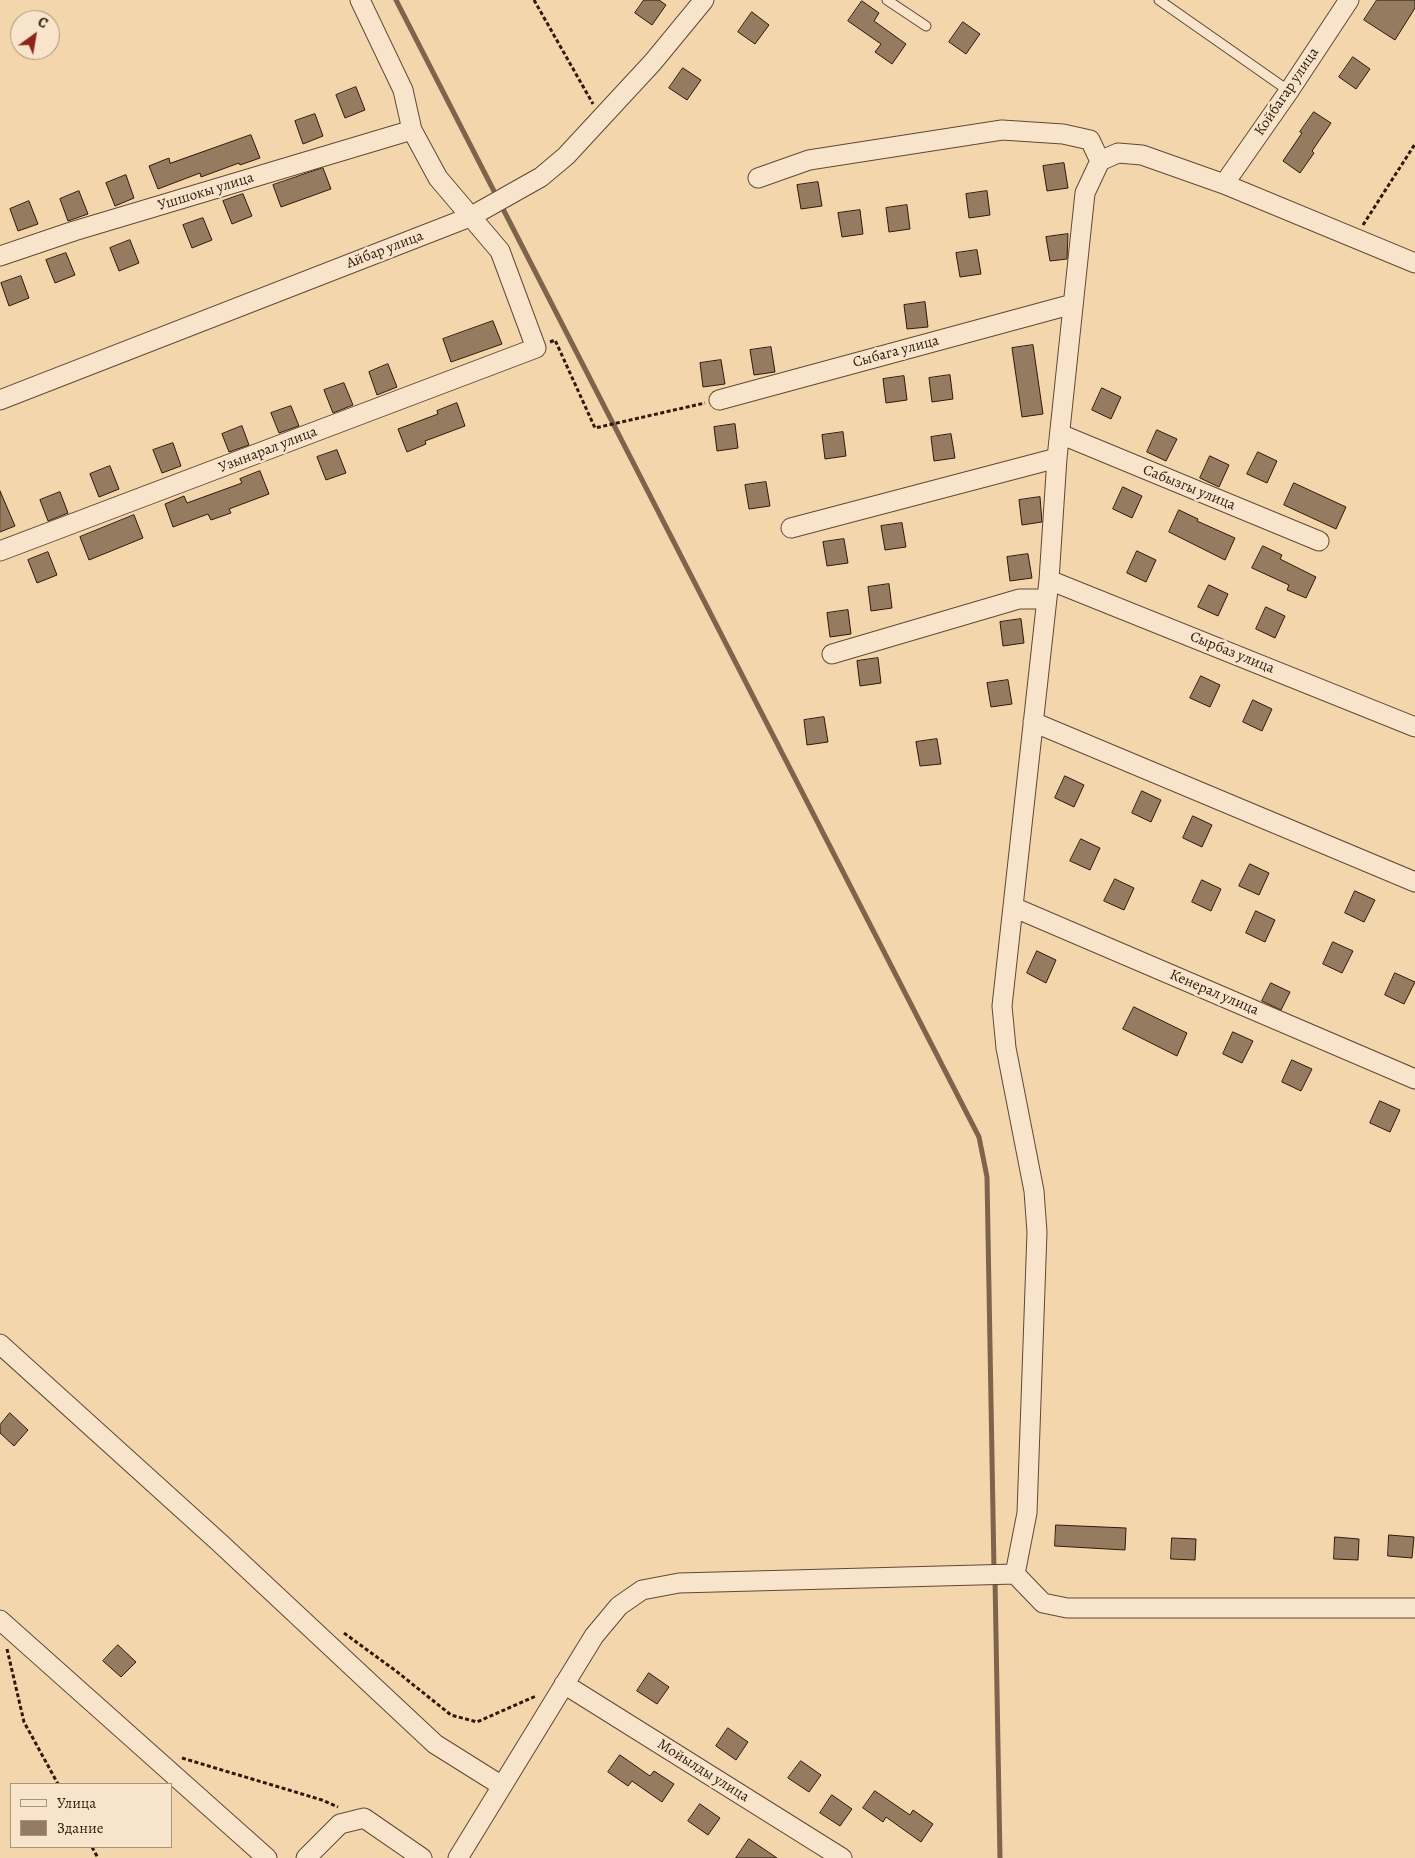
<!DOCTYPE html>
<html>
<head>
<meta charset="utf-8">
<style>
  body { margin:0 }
  #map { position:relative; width:1415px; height:1858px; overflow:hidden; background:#f4d6ad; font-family:Alegreya,serif }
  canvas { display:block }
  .legend { position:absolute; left:10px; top:1783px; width:162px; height:65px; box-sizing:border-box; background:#f8e4ca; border:1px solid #a8937e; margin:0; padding:6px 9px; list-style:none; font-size:15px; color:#2f190b }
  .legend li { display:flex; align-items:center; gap:10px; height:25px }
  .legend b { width:25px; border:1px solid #a8937e }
  .north { position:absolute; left:10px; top:10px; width:50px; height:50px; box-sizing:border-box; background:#f8e4ca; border:1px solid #a8937e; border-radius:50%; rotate:32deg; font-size:14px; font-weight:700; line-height:20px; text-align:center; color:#2f190b }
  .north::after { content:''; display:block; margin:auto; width:18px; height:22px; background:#8f2418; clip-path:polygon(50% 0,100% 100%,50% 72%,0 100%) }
</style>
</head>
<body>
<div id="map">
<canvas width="1415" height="1858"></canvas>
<ul class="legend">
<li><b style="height:6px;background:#f8e4ca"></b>Улица</li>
<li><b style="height:14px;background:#957b5f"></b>Здание</li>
</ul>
<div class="north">С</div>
</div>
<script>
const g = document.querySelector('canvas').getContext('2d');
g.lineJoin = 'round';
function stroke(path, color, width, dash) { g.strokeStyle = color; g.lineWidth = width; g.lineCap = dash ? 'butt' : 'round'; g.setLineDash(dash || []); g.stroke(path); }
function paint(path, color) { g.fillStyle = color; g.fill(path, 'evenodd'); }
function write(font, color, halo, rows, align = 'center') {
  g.font = font + ' Alegreya,serif'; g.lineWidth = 5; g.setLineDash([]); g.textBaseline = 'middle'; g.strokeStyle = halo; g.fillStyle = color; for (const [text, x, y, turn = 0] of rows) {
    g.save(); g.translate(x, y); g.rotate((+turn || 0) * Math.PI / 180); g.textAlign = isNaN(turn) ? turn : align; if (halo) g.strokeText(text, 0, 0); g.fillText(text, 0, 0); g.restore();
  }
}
stroke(new Path2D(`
  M396,0L497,197
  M501,205L979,1137L987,1177L994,1570
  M995,1579L1000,1858`), '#7d644b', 5);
const building = new Path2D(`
  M644,0H659L666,5L652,25L635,13Z
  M1377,0H1415V8L1395,40L1364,20Z
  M862,1L879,13L874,21L906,44L892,64L875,52L881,44L848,21Z
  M752,12L769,25L755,44L738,32Z
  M963,22L980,34L966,54L949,42Z
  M1353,57L1370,69L1356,89L1339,77Z
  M683,68L701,80L687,100L669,88Z
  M356,87L365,110L345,118L336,95Z
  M1314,112L1331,123L1312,151L1314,153L1300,173L1283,161L1302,133L1300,132Z
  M315,114L323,136L303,144L295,121Z
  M251,135L260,158L240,165L239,163L201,177L200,173L158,189L149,166L169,158L170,163Z
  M1064,163L1068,188L1047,191L1043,166Z
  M323,168L331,189L281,207L273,185Z
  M126,175L134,198L115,206L106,183Z
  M818,182L822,206L801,209L797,185Z
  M79,191L88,214L68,221L60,199Z
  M987,191L990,215L969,218L966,194Z
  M243,194L252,216L232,224L223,201Z
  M29,201L38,224L18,231L10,209Z
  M907,205L910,229L889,232L886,208Z
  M860,210L863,234L842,237L838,213Z
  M203,218L212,240L192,248L183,225Z
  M1068,234L1067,259L1050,261L1046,237Z
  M130,240L139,263L119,271L110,248Z
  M977,250L981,274L960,277L956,253Z
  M66,253L75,275L55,283L46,260Z
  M21,276L29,298L9,306L1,283Z
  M925,302L928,327L907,329L904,305Z
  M493,321L502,344L451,362L443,339Z
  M1033,345L1043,414L1022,417L1012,348Z
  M771,347L775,372L754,375L750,350Z
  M721,360L725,384L703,387L700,363Z
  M388,364L397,387L377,395L369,372Z
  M950,375L953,399L932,402L929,378Z
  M904,376L907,400L886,403L883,379Z
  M344,383L353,405L333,413L324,390Z
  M1102,388L1121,397L1111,419L1092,410Z
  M457,403L465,426L425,441L426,444L407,452L398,429L438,414L437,411Z
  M291,406L299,426L279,433L271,413Z
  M735,424L738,448L717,451L714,427Z
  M242,426L249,445L229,452L222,434Z
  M1157,430L1177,439L1166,461L1147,452Z
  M843,432L846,456L825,459L822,435Z
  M951,434L955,458L934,461L931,437Z
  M173,443L181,466L162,473L153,450Z
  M337,450L346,473L326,480L317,457Z
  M1258,452L1277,461L1267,483L1247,474Z
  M1210,456L1229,465L1219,487L1200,478Z
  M110,466L119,489L99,497L90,474Z
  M260,471L269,494L229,509L231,513L211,520L208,514L173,527L165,504L184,496L187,503L242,483L240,479Z
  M766,482L770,506L749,509L745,485Z
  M1294,483L1346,507L1336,529L1284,505Z
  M1123,487L1142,496L1132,518L1113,509Z
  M0,491L15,526L0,532Z
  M60,492L68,513L48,521L40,500Z
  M1040,497L1042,522L1022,525L1019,500Z
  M1179,510L1198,519L1197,521L1235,538L1225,560L1169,532Z
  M134,515L143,538L89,560L80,537Z
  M902,523L906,547L885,550L881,526Z
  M844,539L848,563L827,566L823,542Z
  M1263,546L1282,555L1280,559L1316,577L1306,598L1287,590L1289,585L1252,568Z
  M1137,551L1156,560L1146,582L1127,573Z
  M48,552L57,575L37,583L28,560Z
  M1028,554L1032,578L1010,581L1007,557Z
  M889,584L892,608L871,611L868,587Z
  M1209,585L1228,594L1218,616L1198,607Z
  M1266,607L1285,616L1275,638L1256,629Z
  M848,610L851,634L830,637L827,613Z
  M1021,619L1024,643L1003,646L1000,622Z
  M878,658L881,683L860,686L857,661Z
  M1201,676L1220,685L1210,707L1190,698Z
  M1008,680L1012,704L991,707L987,683Z
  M1253,700L1272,709L1262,731L1243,722Z
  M824,717L828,742L807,745L804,720Z
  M937,739L941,764L920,766L916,742Z
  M1065,776L1084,785L1074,807L1055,798Z
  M1142,791L1161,800L1151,822L1132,813Z
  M1193,816L1212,825L1202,847L1183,838Z
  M1081,839L1100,848L1090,870L1070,861Z
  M1250,864L1269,873L1259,895L1239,886Z
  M1115,879L1134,888L1124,910L1104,901Z
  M1202,880L1221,889L1211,911L1192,902Z
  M1355,891L1375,900L1364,922L1345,913Z
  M1256,911L1275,920L1265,942L1246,933Z
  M1333,942L1353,951L1342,973L1323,964Z
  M1037,951L1056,960L1046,983L1027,973Z
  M1395,973L1415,982L1404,1004L1385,995Z
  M1271,983L1290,992L1281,1010L1262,1001Z
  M1134,1007L1187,1033L1177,1056L1123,1029Z
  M1233,1032L1253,1041L1242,1063L1223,1054Z
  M1292,1060L1312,1069L1301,1091L1282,1082Z
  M1380,1101L1400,1110L1390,1132L1370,1123Z
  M10,1413L28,1430L14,1446L0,1433V1425Z
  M1056,1525L1126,1528L1125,1550L1055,1546Z
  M1389,1535L1414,1537L1412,1558L1388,1556Z
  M1335,1537L1359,1539L1358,1560L1334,1559Z
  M1172,1538L1196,1539L1195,1560L1171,1559Z
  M118,1645L136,1662L121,1677L103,1661Z
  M649,1673L669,1687L657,1704L637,1691Z
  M728,1728L748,1742L736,1760L716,1746Z
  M620,1755L650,1776L654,1771L674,1784L662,1802L632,1781L628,1786L608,1772Z
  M801,1761L821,1775L809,1792L788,1778Z
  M875,1791L910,1815L913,1810L933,1824L921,1842L886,1817L883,1822L863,1808Z
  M832,1795L852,1809L840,1826L820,1813Z
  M700,1804L720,1818L708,1835L688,1821Z
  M749,1839L777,1858H736Z`);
paint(building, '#957b5f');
stroke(building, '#2f190b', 1);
const lane = new Path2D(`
  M887,0L926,26
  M1159,0L1289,91`);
const street = new Path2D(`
  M758,178L809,160L1002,130L1063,134L1090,140L1100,161L1118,153L1142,155L1224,184L1415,263
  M1224,184L1289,91L1349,0
  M0,256L74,231L412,130
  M0,400L470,217L541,177L566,156L653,62L704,0
  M719,400L1073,304
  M1060,434L1319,541
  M791,528L1057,458
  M0,551L536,348L500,251L438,178L412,130L403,90L360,0
  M1049,580L1415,727
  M832,654L1019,599H1047
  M1033,722L1415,882
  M1013,907L1415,1079
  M0,1344L220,1543L435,1744L502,1786
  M1015,1574L1027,1513L1037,1232L1034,1191L1006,1048L1002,1006L1049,580L1057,458L1085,193L1100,161
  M0,1620L267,1858
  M564,1684L842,1858
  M306,1858L340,1824L364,1818L422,1858
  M458,1858L594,1636L619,1606L642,1590L679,1583L1015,1574L1043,1603L1067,1608H1415`);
stroke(lane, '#604834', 11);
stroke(street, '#604834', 21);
stroke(new Path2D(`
  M534,0L593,104
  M1363,225L1415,144
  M550,342L555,340L595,428L705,403
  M344,1633L396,1671L451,1715L477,1722L536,1696
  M7,1649L24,1722L58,1784
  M182,1758L322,1800L338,1807
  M92,1847L98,1858`), '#2f190b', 3, [4, 2.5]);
stroke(lane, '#f8e4ca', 9);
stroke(street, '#f8e4ca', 19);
write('15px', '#2f190b', '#f8e4ca', [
  ["Койбагар улица",1287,92,-56],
  ["Ушшокы улица",206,192,-17],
  ["Айбар улица",385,250,-21],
  ["Сыбага улица",896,352,-15],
  ["Узынарал улица",268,450,-21],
  ["Сабызгы улица",1189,488,22],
  ["Сырбаз улица",1232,653,22],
  ["Кенерал улица",1214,993,23],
  ["Мойылды улица",703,1771,32]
]);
</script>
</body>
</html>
